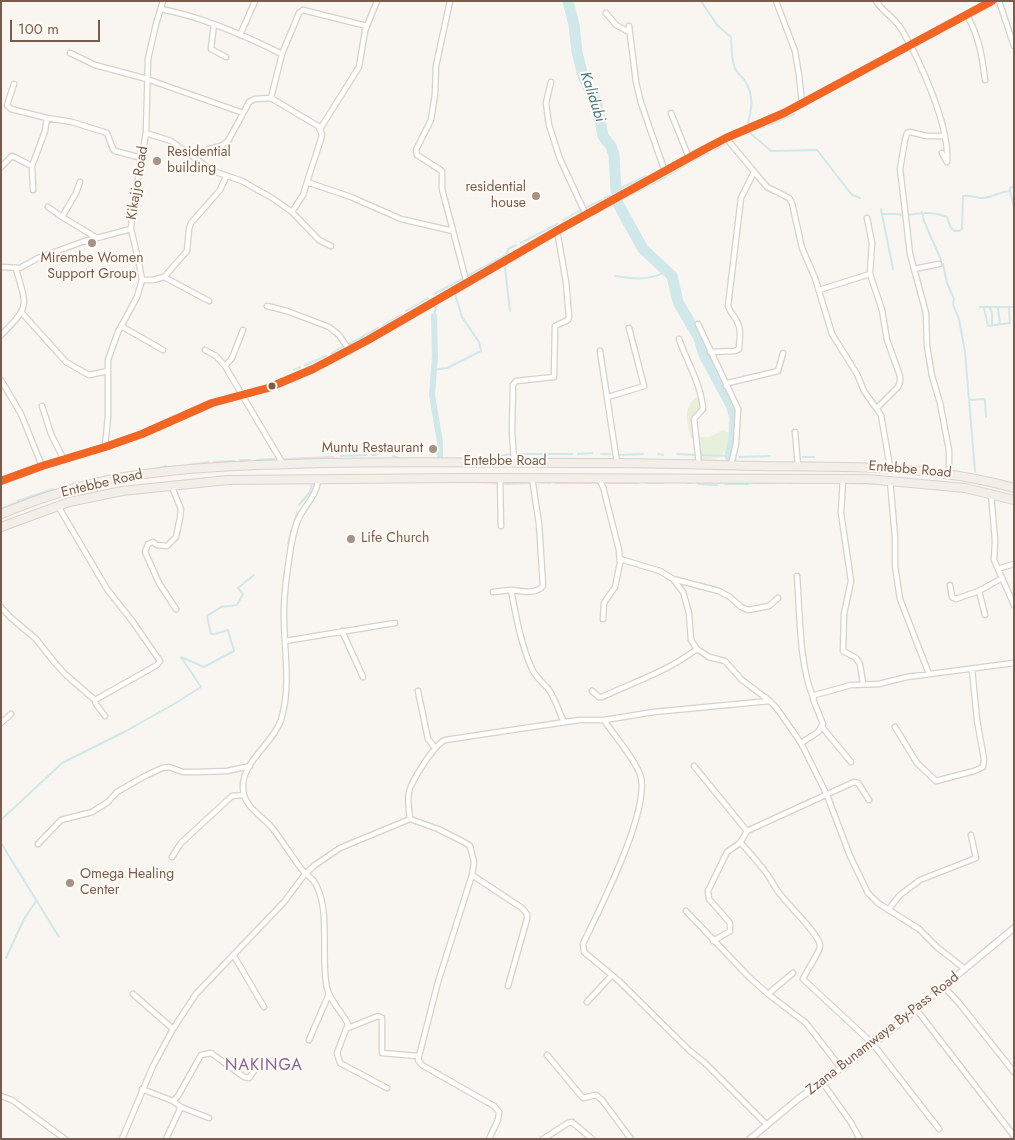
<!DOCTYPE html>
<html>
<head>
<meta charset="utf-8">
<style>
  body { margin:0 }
  #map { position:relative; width:1015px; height:1140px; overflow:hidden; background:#f9f5f0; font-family:Jost,sans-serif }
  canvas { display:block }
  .frame { position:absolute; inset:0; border:2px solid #7a5c4d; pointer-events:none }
  .scale { position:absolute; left:10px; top:20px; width:90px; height:22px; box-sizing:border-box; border:2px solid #7a5c4d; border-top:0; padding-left:6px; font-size:15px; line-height:18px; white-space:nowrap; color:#7a5c4d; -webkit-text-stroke:4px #fffaf3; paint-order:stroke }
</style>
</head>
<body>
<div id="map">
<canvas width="1015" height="1140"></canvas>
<div class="frame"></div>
<div class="scale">100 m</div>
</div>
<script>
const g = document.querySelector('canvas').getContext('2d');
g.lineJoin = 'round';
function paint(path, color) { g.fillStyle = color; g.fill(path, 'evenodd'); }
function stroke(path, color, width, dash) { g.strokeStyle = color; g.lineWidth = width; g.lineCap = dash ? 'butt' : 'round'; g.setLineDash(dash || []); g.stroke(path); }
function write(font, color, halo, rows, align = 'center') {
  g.font = font + ' Jost,sans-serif'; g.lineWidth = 4; g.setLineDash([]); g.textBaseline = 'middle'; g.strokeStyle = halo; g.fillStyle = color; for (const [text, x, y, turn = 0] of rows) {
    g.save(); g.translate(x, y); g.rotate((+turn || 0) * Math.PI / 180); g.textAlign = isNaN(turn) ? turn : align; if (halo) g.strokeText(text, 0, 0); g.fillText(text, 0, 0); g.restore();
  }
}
paint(new Path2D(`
  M696,397L700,398L701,409L693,418V438H691C687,421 682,410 696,397Z
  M722,430L732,434C733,447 723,453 714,461L697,460L698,437H710Z`), '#e7f0db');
stroke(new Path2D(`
  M701,1L717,25L731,37C732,46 731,56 734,65C735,72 741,75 745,81C754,95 752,108 748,123
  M769,125L794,114
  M764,127L755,129L750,133L771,151L817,150L852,195L860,198
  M715,150L725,144
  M692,161L708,153
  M669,175L687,164
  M621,188L646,176
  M1010,191L1014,208
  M632,194L666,177
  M605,198L610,196
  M613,204L617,202
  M587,207L602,200
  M881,209L882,214H898L904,216
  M922,212L924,221L941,260
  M882,214L893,269
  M909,215C922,212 935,212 947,217C950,225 950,232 959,231L962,229L963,196C969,195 973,197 980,198C990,199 999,192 1009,191L1011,187H1014
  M563,220L581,210
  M574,225L604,209
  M521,243L557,224
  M529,251L543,242
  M943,264L947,283L954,299L953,304L959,319L965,352L975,471
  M505,267L510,311
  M489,274L524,255
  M467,276L506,255L508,249L516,245
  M615,276C633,279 651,281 667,271
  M470,285L485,277
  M434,294L462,279
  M433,305L436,308L434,316
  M980,307H1014
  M984,308L988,326L1010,323L1009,307
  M990,308L992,313V325
  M998,308L1000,324
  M406,311L428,298
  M383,325L401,315
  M392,330L414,317
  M349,344L378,328
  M367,344L386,333
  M332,353L342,347
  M349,355L363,347
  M336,362L343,358
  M305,365L326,356
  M322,368L332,363
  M294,370L300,367
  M433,370L447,368L481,351L479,342L462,317L455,294L466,288
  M303,377L311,373
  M291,383L299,380
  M970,400L983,399L985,400L986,417
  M516,454H572
  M578,454L592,453
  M601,454H610
  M658,454L663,455
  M677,454L696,455
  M372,455H376
  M619,455L643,454
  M701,455L730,456
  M341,456L366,455
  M393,456L399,458
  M739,457L770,456
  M803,457H814
  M488,458L511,454
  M283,459L333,457
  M240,460H250
  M257,460L274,459
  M214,462L234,461
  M190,465L209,462
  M156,469L166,466
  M444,482H458
  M475,482L498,483
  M537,482L550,483
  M556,483H599
  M607,483H638
  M646,483H663
  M687,483H691
  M754,483H774
  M789,483H794
  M849,483L880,484
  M505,484L530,483
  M698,484L717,485
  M725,484H748
  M18,501L53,489
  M299,505L310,492L312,483
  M1,509L15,503
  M288,543L297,513
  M1,820L62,763L126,731L174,704L201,687L181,657L204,667L234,651L228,630L215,634H211L207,616L221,607L237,605L243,594L238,588L254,575
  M1,843L59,937
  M6,958L24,919L36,901`), '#d0e8ea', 2);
stroke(new Path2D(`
  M434,316L435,356L432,395L440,442V459`), '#d0e8ea', 6);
stroke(new Path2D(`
  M568,1L574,25L577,52L583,76L597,104L603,136L611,146L614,155L616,191
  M617,202L643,249L672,276L678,302L699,338L704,355L731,405L735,418L734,439L730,456`), '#d0e8ea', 11);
const minor = new Path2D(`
  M450,1L436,66L435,94L431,120L416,150L417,155L442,171V189L467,284
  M776,1L795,51L799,75L802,104
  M876,1C883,12 896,19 902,30C920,61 950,126 947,162L942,153
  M999,1L1014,46
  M161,9C203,17 244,35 282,54L271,98
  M606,13L616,25L629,32
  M967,15C979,37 982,55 985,80
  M214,24L211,49L226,57
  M629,26L636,82L641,103L665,172
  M240,35L255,1
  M70,53L95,65L147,79L243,113
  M282,54L299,13L303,10L367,26
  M551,82L546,103L549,125L560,159L586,215
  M14,84L7,105L11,109L47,118L72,122L107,133L113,149L115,151L142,158
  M671,113L689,158
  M320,129L359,67L365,31L377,1
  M146,133L171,141L213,171L242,181L272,198L292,212L319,240L331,246
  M945,136H927L910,132L907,133L905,140L900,169L904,202L910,254L926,313L927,346L932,376L940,403L949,450V473
  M726,138L767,187L789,198L792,203L802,248L815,278L832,334L857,374L864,391L881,415L890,467
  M197,158L209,149L221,146L228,141L246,108L249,102L255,99L271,98L318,126L322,134L321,139L307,182L351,197L401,219L453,231
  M1,167L12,156L32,166
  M80,182L76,193L62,217L97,238
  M33,190L32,166L45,131L47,118
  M48,207L62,217
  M292,212L303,195L307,182
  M867,218L872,243L870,274L882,310L887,340L900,376V382L898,387L877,408
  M1,267L20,268L38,258L82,242L131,229
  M914,269L939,264
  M164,277L209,301
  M142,280H153L164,277L187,251L189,229L191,223L220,190L226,177
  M819,290L870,274
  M267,306L287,311L329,327L339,335L350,351
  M22,313L66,362L89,375L108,371
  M698,324L738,409L736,444L731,465
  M121,326L163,350
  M1,335C30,306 27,307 16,269
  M679,339C687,362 701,384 703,409L694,419L699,464
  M205,350L216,356L225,366L283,464
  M600,351L617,463
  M710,352L735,351L739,349C739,341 742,331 738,324C736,317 730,313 728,306L741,198L754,172
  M225,366L232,358L243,330
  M1,380L21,414L42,466
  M726,386L728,383L778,371L783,353
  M608,397L644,386L629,328
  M42,406L51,434L64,460
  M795,432L798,466
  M105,447L108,416V360L118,332L137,297L142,280L139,263L131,229L132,214L146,133L148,59L156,24L163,1
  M514,462L512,431L513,385L516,381L554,377L555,326L568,320L569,317L566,282L557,230
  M500,478L501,526
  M599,479L603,487L619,550L620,563L615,587L604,603L603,619
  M843,479L841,513L851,581L844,614L843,651L856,658L860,664L863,683
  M316,480L318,481C316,495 308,502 301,514C295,524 293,535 291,546C288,567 284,589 284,610C283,647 292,684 281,720C273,744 242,761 243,788C243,807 263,816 273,829C284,843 293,859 304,872C307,875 310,877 313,880C332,905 320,957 327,988C330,1001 342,1012 348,1024L337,1053L340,1063L387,1088
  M890,480L895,537V566L900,599L929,674
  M170,486L172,487L181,509L180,518L176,537L167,546L157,545L153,542L148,544L145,552L159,583L176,609
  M991,493L995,540L994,560L1014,605
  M58,506L107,589L133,622L160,661L157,665L95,700
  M620,559L660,571L673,579L683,592L689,613L691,640L697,649L709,657L725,661L742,680L770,701L778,710L801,743L827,795L850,856L868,893L878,903L919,929L938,948L965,969
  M998,569L1014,564
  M797,576C800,613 799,664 813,697
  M673,579L719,591L730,597L741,607L748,610L769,606L778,598
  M950,585L952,597L956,599L979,591L1002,578
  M511,590C522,591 535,595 543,586L539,524L532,478
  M979,591L985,615
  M493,592L511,590C516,616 521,645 532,669C536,678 544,683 549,690C556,700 559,712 564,722
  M1,607L10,617L36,639L55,663L66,675L95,700L96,704L105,716
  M342,631L363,677
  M285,641L395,623
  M418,691L428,739L435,748
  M592,691L599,697H602C634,682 668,671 697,649
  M604,720C615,737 632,755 640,774C652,808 599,910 583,944L584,952L619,981L690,1051L704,1062L767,1125
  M1,723L11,714
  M822,727L851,762
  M895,727L917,763L936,781L974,771L983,767L984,759L977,720L972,669
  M801,743L818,732L823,724L813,699L815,695L851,685L879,684L907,677L1014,663
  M694,766L747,831
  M410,819C409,810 407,800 409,792C412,780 434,745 445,740L579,720H604L654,712L769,701
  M740,842C749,852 759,863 767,874C772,881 775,888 780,894C788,905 819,934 820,945C821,951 806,971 803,979L873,1044L939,1129
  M38,844L61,820L92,812L108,802L117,792L145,776L162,768L169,767L183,772H198L227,771L250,766
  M172,857L181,843L232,796L243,795
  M472,875L522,908L527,914V919L508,986
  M888,910L900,895L920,880L976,858L971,835
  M686,911L749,977L768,994L806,1023L841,1068
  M713,941L730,931V923L709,899L708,891L727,852L740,843L747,831L854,782L858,783L869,800
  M234,956L264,1007
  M944,987L959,1003L1014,1072
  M133,994L173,1029
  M768,994L793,973
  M587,1002L612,975
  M916,1009L1014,1136
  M348,1028L378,1016L382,1018V1053L418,1056
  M309,1040L329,994
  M547,1055L583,1098L596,1095L602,1100L631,1139
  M822,1082L850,1121L860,1139
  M142,1089L173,1101L181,1107L166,1139
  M1,1096L12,1100L65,1139
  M173,1101L178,1096L201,1055L211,1053L244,1077L249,1078L259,1064
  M181,1107L209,1118
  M122,1139L153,1066L173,1029L196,994L284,902L305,874L315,865L340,848L410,819L438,829L464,842L470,846L474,862L472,875L438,982L418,1060L422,1065L494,1106L499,1112L498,1120L489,1139
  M543,1139L568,1123L572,1122L592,1139`);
const tertiary = new Path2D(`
  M1,481L42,466L105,447L142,434L212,403L268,388L313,369L368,340L560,229L703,150L726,138L784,113L992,1
  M750,1139L798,1099L851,1061L901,1022L1014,928`);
const primary = new Path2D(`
  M1,514C40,498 82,484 124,477C190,466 256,465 323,463C417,461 511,463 605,463C657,463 708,465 759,466C845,467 930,464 1014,488
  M1,527L69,502L122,491L228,480L460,478L867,479L965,488L1014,500`);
stroke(minor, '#d7d1cb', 7);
stroke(tertiary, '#d7d1cb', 8);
stroke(primary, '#dad1cc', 10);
stroke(minor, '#fefefd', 4.5);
stroke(tertiary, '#fefefd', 5.5);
stroke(primary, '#f3eee8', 8);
stroke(new Path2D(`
  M1,481L42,466L105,447L142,434L212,403L268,388L313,369L368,340L560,229L703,150L726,138L784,113L992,1`), '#f26522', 8);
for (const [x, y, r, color] of [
  [157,161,5,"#a69286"],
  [536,196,5,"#a69286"],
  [92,243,5,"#a69286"],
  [272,386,4.5,"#7a5c4d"],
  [433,449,5,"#a69286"],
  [351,539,5,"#a69286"],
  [70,883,5,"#a69286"]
]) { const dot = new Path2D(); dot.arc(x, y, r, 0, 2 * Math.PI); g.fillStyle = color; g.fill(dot); stroke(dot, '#fffaf3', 2); }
write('14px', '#7a5c4d', '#fffaf3', [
  ["Residential",167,153],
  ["building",167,169],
  ["residential",526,188,"right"],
  ["house",526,204,"right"],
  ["Mirembe Women",92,259,"center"],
  ["Support Group",92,275,"center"],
  ["Muntu Restaurant",423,449,"right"],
  ["Life Church",361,539],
  ["Omega Healing",80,875],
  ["Center",80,891]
], 'left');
write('14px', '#7a5c4d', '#fffaf3', [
  ["Kikajjo Road",138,183,-81],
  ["Entebbe Road",505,462],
  ["Entebbe Road",910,470,5],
  ["Entebbe Road",102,484,-13],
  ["Zzana Bunamwaya By-Pass Road",883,1034,-38]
]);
write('italic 15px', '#437c86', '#fffaf3', [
  ["Kalidubi",592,97,72]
]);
g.letterSpacing = '1px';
write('16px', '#846695', '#fffaf3', [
  ["NAKINGA",264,1066]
]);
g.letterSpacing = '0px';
</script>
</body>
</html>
